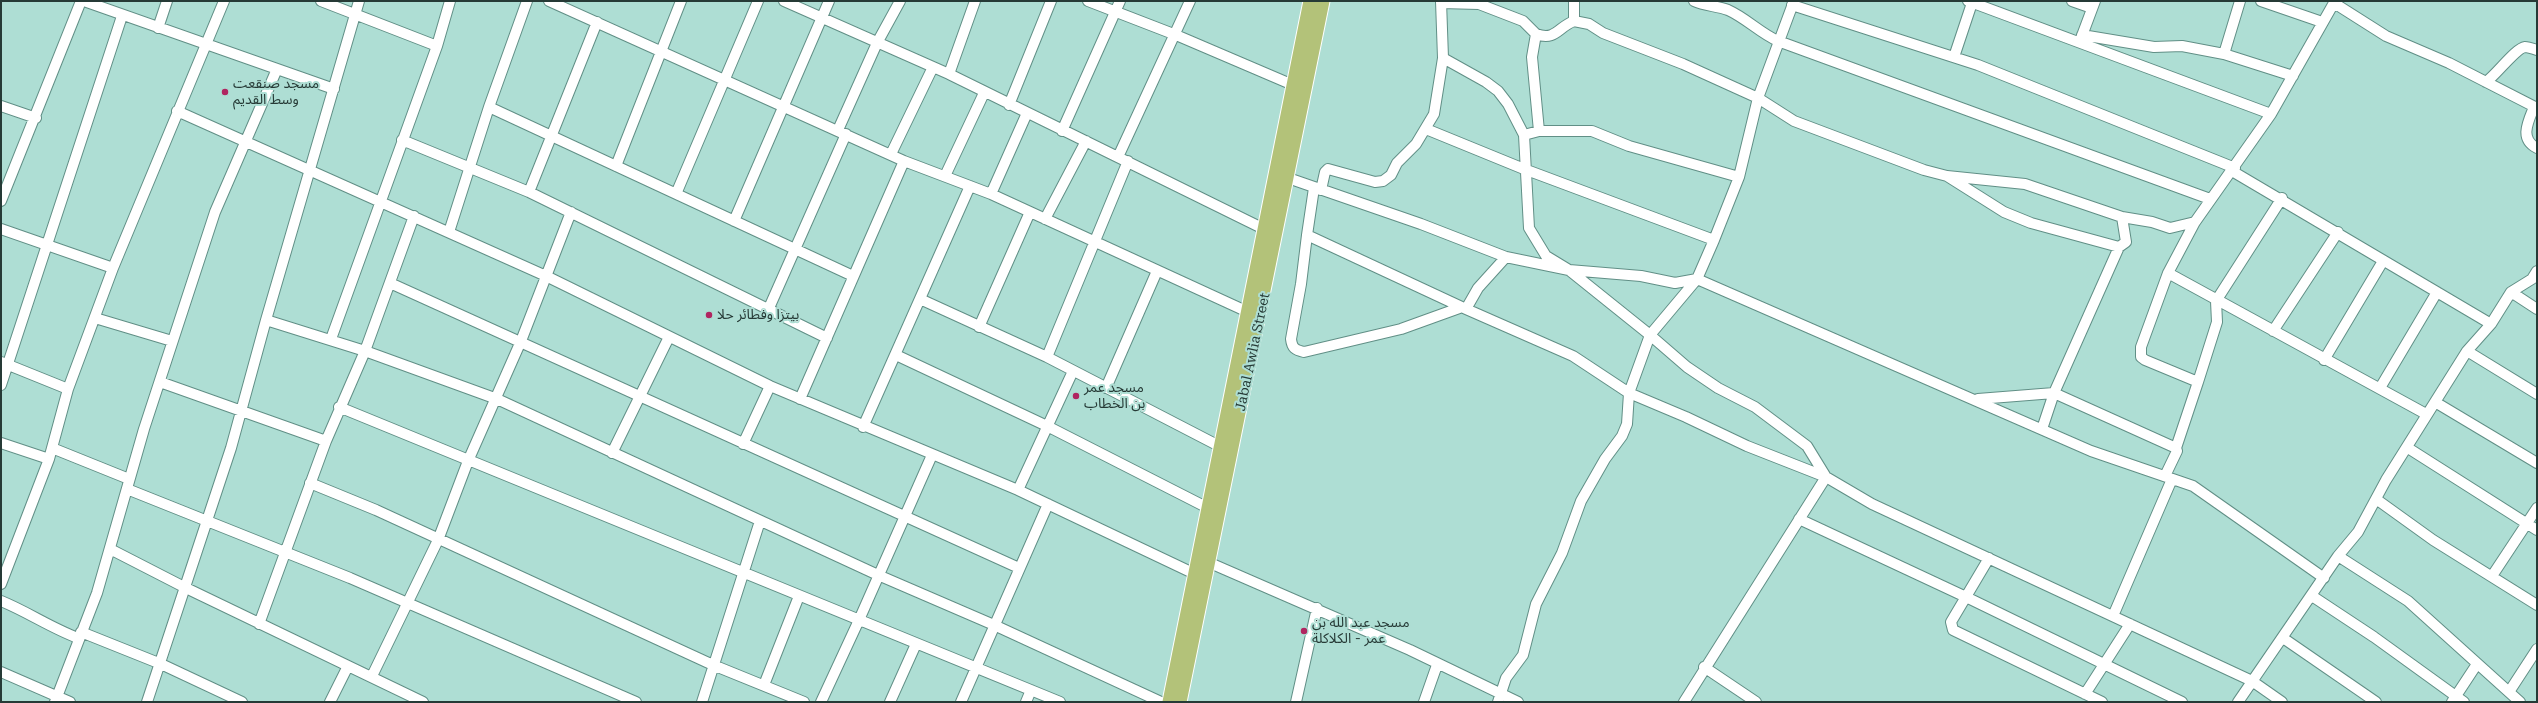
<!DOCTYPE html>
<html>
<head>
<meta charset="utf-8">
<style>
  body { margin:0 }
  #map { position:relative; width:2538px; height:703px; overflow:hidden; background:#aeded4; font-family:"Roboto Serif",serif }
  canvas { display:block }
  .frame { position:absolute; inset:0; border:2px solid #263a36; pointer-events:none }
</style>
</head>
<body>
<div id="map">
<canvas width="2538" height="703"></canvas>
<div class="frame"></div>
</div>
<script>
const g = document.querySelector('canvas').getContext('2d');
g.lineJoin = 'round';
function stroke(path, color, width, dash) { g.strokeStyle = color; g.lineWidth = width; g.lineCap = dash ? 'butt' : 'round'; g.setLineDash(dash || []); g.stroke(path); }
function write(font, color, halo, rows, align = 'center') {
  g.font = font + ' "Roboto Serif","Noto Sans Arabic",serif'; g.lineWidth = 4; g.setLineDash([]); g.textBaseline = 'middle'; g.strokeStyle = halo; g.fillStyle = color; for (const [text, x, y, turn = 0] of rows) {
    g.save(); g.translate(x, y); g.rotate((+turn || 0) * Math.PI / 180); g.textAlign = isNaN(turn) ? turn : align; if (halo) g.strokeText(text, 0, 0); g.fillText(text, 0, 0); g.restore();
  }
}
const minor = new Path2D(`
  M84,1L334,89
  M321,1L437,46
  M549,1L904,161L991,194L1248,312
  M784,1L949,74L1266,230
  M1088,1L1176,35L1293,85
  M1441,1L1443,58L1486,82L1498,91L1508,104L1524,135L1529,228L1546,256L1569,270L1650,335L1629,393L1627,424L1622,436L1605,459L1581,501L1562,553L1536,604L1523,655L1506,678L1498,702
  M1694,1C1705,6 1717,6 1728,10C1746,18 1760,33 1778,41L2210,199
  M1968,1L2271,114
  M2072,1L2092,8
  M2261,1L2322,22
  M1441,3L1479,4L1523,21L1536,34L1532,57L1539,131
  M2334,3L2386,36L2449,63L2537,108
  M1792,5L1978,65L2235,168
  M1574,21V1
  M158,28L167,1
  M1536,34C1556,41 1558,27 1574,21L1589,24L1603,33L1683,64L1758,98L1794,121L1924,170L1947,176L2025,184L2122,217L2152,222L2170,228L2195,222
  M2082,35L2154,47L2182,46L2224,54L2293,76
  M2080,41L2095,1
  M2224,54L2240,1
  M1954,57L1972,3
  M949,74L975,1
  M2486,82C2496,75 2516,48 2525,47C2528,47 2534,49 2537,50
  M1009,105L1051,1
  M1,106L36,118
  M489,107L853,276
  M2534,107C2528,122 2519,139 2537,148
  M177,111L546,276L770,386L1018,490L1195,574
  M1426,129L1524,169L1714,240
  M838,130L877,43L900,1
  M1062,131L1120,1
  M1524,135L1539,131H1592L1629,146L1739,177
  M402,140L529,192L827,338
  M891,154L933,67
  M1118,157L1190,1
  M616,166L681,1
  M2232,171L2491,324
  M945,176L984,93
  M1947,176L2004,212L2031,223L2119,247
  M1288,178L1421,224L1506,257L1569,270L1641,276L1675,283L1697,279L2091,451L2193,486L2324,578
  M1314,188L1307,235L1466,309L1573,356L1629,393L1686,417L1747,446L1826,477L1872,504L2252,681L2282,702
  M1321,190L1325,172L1328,169L1375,182L1383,181L1391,175L1397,163L1416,144L1434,114L1443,58
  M529,192L597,22
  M676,194L758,1
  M991,194L1027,113
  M1,201L81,1
  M1045,219L1086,141
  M734,221L829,1
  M1,229L113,268
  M449,232L489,107L527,1
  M1307,235L1301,284L1291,339C1292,348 1295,350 1304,352L1401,329L1462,307
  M2168,273L2426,414
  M390,283L1019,568
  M2511,292L2537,309
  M920,299L1047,357L1221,447
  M769,308L846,134
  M1466,309L1478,288L1506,257
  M95,318L172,341
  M266,320L365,351L497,399L878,575L994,625L1161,702
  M979,327L1030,212
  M2273,331L2338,232
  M331,339L437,46L450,1
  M2467,351L2537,394
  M896,355L1047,426L1208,508
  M1047,357L1128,161
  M2324,360L2383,261
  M1,362L68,389
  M160,382L326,441
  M2198,382L2217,322L2216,301L2282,198
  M1,385L122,16
  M1106,388L1157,271
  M2380,388L2437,292
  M800,399L904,161
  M1978,399L2054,393L2176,448
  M2435,402L2537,463
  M339,407L1060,702
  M863,427L970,186
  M2042,429L2054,393L2119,247L2126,242L2122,217
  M1,443L49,459
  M743,444L770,386
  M52,448L129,479
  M2408,448L2537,530
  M612,453L669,337
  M2165,476L2177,451L2176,448L2198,382L2145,360L2141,357V347L2168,273L2195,222L2271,114L2335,1
  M310,483L376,510L713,665L804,702
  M127,489L350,578L636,702
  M1018,490L1073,371
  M2376,499L2433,540L2537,605
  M1799,519L1966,597L2182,702
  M110,549L186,588L423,702
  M2338,556L2408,601L2520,702
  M1989,558L1951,622L1953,630L2102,702
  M1202,562L1210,563L1410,650L1518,702
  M2492,576L2537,508
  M1,584L49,459L68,389L113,268L224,1
  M2312,596L2374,637L2464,702
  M1,601C28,612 51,628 78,638
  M2113,616L2172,479
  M259,624L326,441L365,351L414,216
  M81,632L161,664L242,702
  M2283,638L2376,702
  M1704,667L1756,702
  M1,672L70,702
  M372,676L438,540L468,461L521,341L571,212
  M764,685L799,596
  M2509,692L2537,649
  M2085,694L2130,624
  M55,702L97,593L144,429L215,212L277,69
  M147,702L231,448L266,320L359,1
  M330,702L348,666
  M702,702L760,521
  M821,702L859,620L932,455
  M890,702L916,644
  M961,702L1048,504
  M1026,702L1031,690
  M1296,702L1317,608
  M1424,702L1437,665
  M1684,702L1826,477L1807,446L1755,407L1718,388L1687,367L1650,335L1697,279L1714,240L1739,177L1758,98L1794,1
  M2238,702L2338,556L2358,532L2386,480L2467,351L2491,324L2511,292L2532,279L2537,271
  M2452,702L2477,664`);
const major = new Path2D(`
  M1169,702L1310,1
  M1180,702L1323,1`);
stroke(minor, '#618f86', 12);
stroke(major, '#fff', 15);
stroke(minor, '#fff', 10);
stroke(major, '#b3c279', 13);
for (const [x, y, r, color] of [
  [225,92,4,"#b02460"],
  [709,315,4,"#b02460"],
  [1076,396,4,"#b02460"],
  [1304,631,4,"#b02460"]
]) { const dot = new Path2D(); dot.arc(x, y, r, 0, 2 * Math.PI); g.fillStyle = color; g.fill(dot); stroke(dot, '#aeded4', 1.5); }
write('14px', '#263a36', '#aeded4', [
  ["مسجد صنقعت",233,84],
  ["وسط القديم",233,100],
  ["بيتزا وفطائر حلا",717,315],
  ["مسجد عمر",1084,388],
  ["بن الخطاب",1084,404],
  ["مسجد عبد الله بن",1312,623],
  ["عمر - الكلاكلة",1312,639]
], 'left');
write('14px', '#263a36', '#aeded4', [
  ["Jabal Awlia Street",1253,352,-78]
]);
</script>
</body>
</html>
